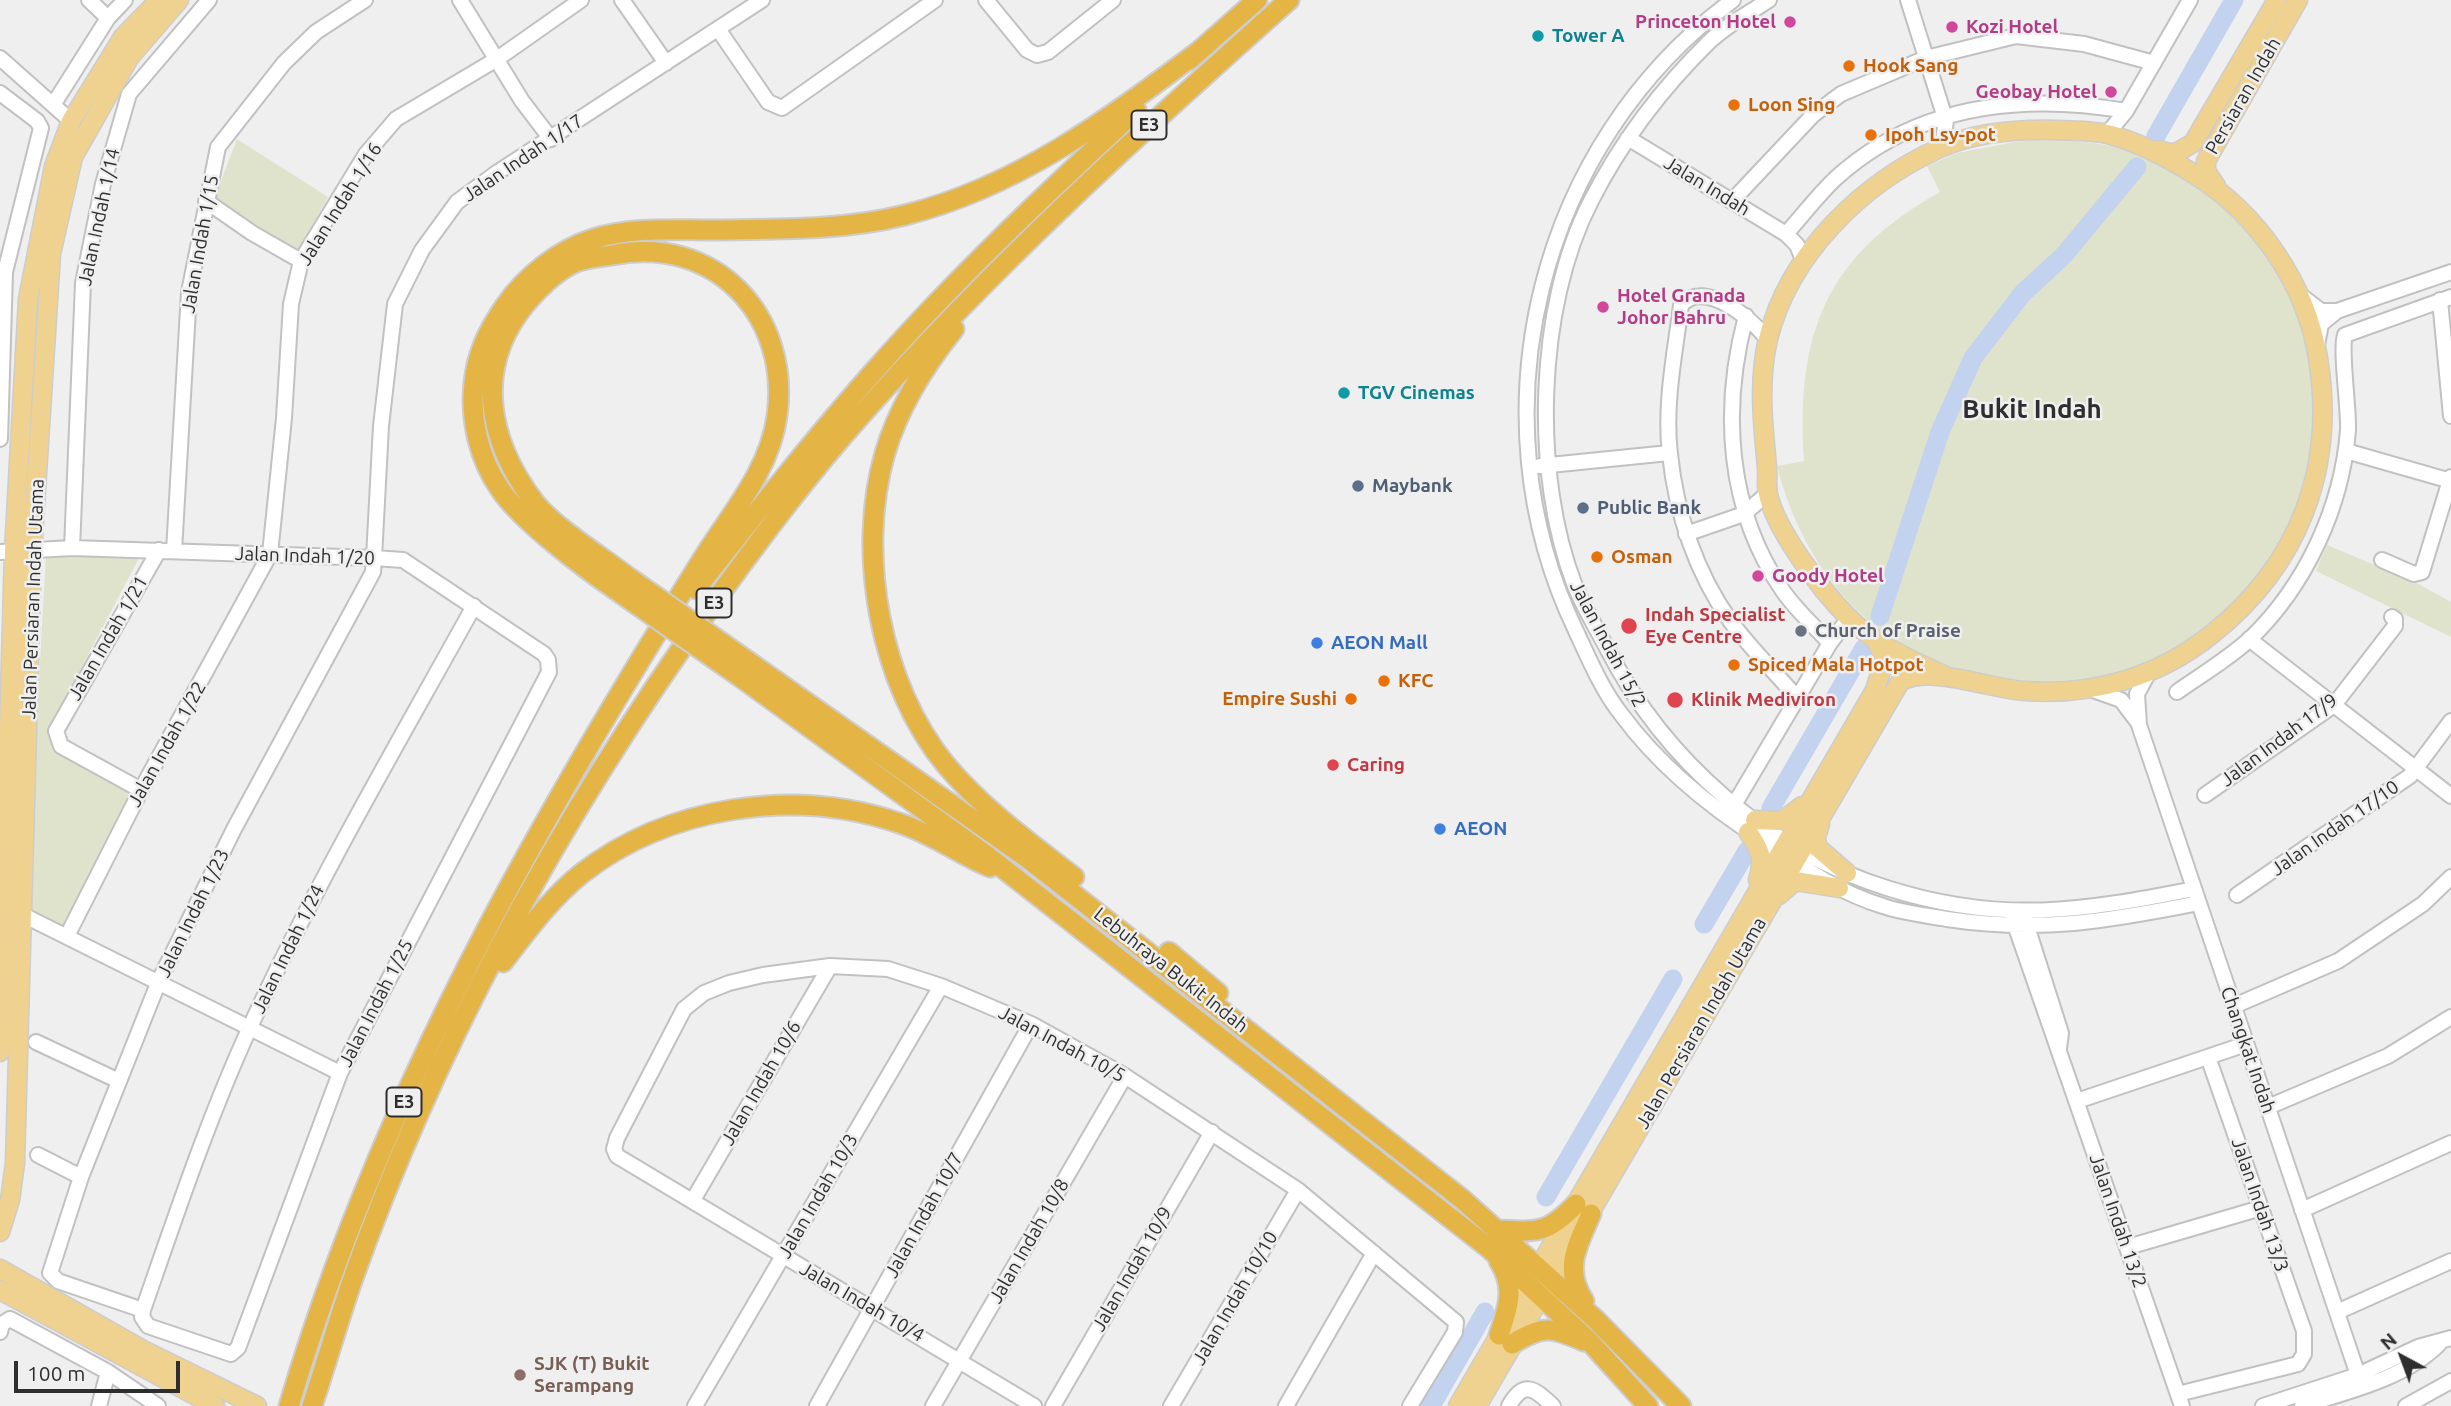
<!DOCTYPE html>
<html>
<head>
<meta charset="utf-8">
<style>
  body { margin:0 }
  #map { position:relative; width:2451px; height:1406px; overflow:hidden; background:#efeff0; font-family:Ubuntu,sans-serif }
  canvas { display:block }
  .north { position:absolute; left:2367px; top:1322px; width:70px; height:70px; -webkit-text-stroke:5px #efeff0; paint-order:stroke; rotate:319deg; font-size:19px; font-weight:700; line-height:28px; text-align:center; color:#2e2e2f }
  .north::after { content:''; display:block; margin:auto; width:24px; height:32px; background:#2e2e2f; clip-path:polygon(50% 0,100% 100%,50% 72%,0 100%) }
  .scale { position:absolute; left:14px; top:1361px; width:166px; height:32px; box-sizing:border-box; border:4px solid #2e2e2f; border-top:0; padding-left:9px; font-size:21px; line-height:24px; white-space:nowrap; color:#2e2e2f; -webkit-text-stroke:5px #efeff0; paint-order:stroke }
</style>
</head>
<body>
<div id="map">
<canvas width="2451" height="1406"></canvas>
<div class="north">N</div>
<div class="scale">100 m</div>
</div>
<script>
const g = document.querySelector('canvas').getContext('2d');
g.lineJoin = 'round';
function paint(path, color) { g.fillStyle = color; g.fill(path, 'evenodd'); }
function stroke(path, color, width, dash) { g.strokeStyle = color; g.lineWidth = width; g.lineCap = dash ? 'butt' : 'round'; g.setLineDash(dash || []); g.stroke(path); }
function write(font, color, halo, rows, align = 'center') {
  g.font = font + ' Ubuntu,sans-serif'; g.lineWidth = 5; g.setLineDash([]); g.textBaseline = 'middle'; g.strokeStyle = halo; g.fillStyle = color; for (const [text, x, y, turn = 0] of rows) {
    g.save(); g.translate(x, y); g.rotate((+turn || 0) * Math.PI / 180); g.textAlign = isNaN(turn) ? turn : align; if (halo) g.strokeText(text, 0, 0); g.fillText(text, 0, 0); g.restore();
  }
}
paint(new Path2D(`
  M237,139L328,197L296,255L213,202Z
  M2031,139C2069,140 2105,141 2141,155C2172,166 2200,187 2224,209C2368,336 2331,568 2164,655C2099,688 2021,691 1952,667C1858,636 1801,559 1777,466L1804,461C1796,334 1825,256 1940,192L1927,166L1957,153Z
  M2327,545L2413,581L2451,602V637L2316,571Z
  M46,554L139,558L53,722L51,735L135,792L64,932L26,914Z`), '#dfe3cc');
stroke(new Path2D(`
  M2156,136L2234,0
  M1880,616L1940,432L1973,358L2022,294L2064,255L2137,167
  M1771,808L1864,648
  M1704,924L1747,851
  M1546,1197L1673,979
  M1431,1406L1485,1312`), '#c3d3ef', 19);
const minor = new Path2D(`
  M89,0L108,18
  M460,0L522,101L551,139
  M622,0L666,63
  M986,0L1027,50L1037,55L1048,52L1113,0
  M1733,0C1538,143 1471,414 1576,631C1589,659 1602,690 1621,714C1658,764 1710,807 1762,840C1799,865 1839,893 1883,906C1903,913 1925,915 1947,919C2040,933 2108,921 2199,903
  M1769,0C1749,13 1727,25 1710,41C1662,88 1621,142 1591,201C1536,307 1532,476 1575,586C1584,608 1597,629 1608,650C1665,761 1769,852 1890,889C2002,924 2083,911 2194,889
  M1908,0L1946,121L1942,147
  M718,29L768,102L782,108L935,0
  M0,58L71,121
  M0,93L37,121L41,128L5,272L0,439
  M53,105L108,18L125,0
  M2107,134L2126,111L2190,0
  M1628,138L1786,234L1797,245L1804,262
  M206,201L252,233L301,261
  M1732,201L1813,115L1841,94L1926,58L2016,36L2084,44L2154,63
  M1786,234C1802,216 1818,195 1836,178C1918,104 2021,93 2126,111
  M2299,294L2321,311H2337
  M2440,300L2451,416
  M1746,316C1721,409 1727,510 1783,591C1796,610 1814,626 1830,643
  M1768,340C1753,320 1705,278 1681,305C1675,353 1664,405 1670,454C1676,513 1696,573 1731,622C1751,649 1776,673 1798,699
  M2317,345L2321,324L2337,311L2451,272
  M2346,451L2451,481
  M1540,466L1669,453
  M1686,534L1744,514L1768,493
  M72,548L83,283L103,184L129,94L209,0
  M174,551L189,292L218,147L284,63L316,32L365,0
  M0,552L72,548L374,558L403,560L544,654L548,660L549,672L340,1073L238,1348L231,1354L148,1326L142,1317L143,1310L58,1281L50,1273L81,1177L159,981L234,829L373,572L374,558L381,426L395,304L422,250L457,202L498,172L762,0
  M2382,560L2414,574L2422,572L2451,477
  M2249,639L2451,796
  M2149,672L2137,694L2139,725L2362,1387
  M2090,689L2121,700L2137,721
  M2177,692C2201,675 2228,659 2250,639C2306,585 2342,507 2348,430C2349,408 2340,349 2345,335L2451,297
  M141,790L61,746L56,731L159,550
  M2205,795L2334,705L2395,626V619L2392,617
  M1734,805L1830,643L1849,618
  M2237,895L2410,776L2451,721
  M23,915L340,1073
  M2013,919L2182,1406
  M2025,920L2061,1033L2059,1048
  M67,936L141,790L270,554L284,418L291,304L301,261L366,154L396,119L497,59L581,0
  M2234,1006L2338,961L2423,904L2451,877
  M36,1042L119,1081
  M2077,1101L2246,1044
  M2268,1107L2388,1056L2451,1017
  M38,1155L81,1177
  M693,1200L830,966
  M2302,1210L2451,1143
  M2128,1247L2261,1208
  M143,1310C176,1215 208,1119 250,1027C316,883 397,745 474,606
  M2337,1312L2451,1261
  M0,1332L2,1324L10,1319L108,1372L158,1406
  M2178,1394L2298,1364L2304,1354V1331L2208,1057
  M99,1406L108,1372
  M695,1406L941,986
  M817,1406L1031,1024
  M933,1406L1125,1076
  M1034,1406L617,1156L614,1149L617,1138L684,1009L704,993L729,983L763,975L830,966L888,969L941,986L1031,1024L1125,1076L1298,1190L1456,1322L1455,1332L1410,1406
  M1053,1406L1212,1132
  M1171,1406L1298,1190
  M1286,1406L1374,1253
  M1509,1406C1524,1379 1535,1389 1553,1406
  M2263,1406L2358,1375L2418,1347L2451,1338
  M2302,1406C2349,1391 2404,1379 2439,1344
  M2406,1406L2451,1381`);
const major = new Path2D(`
  M2158,150L2174,154L2193,143L2277,0
  M2216,186L2206,171V161L2298,0
  M1755,820L1782,821L1802,806
  M1820,824L1816,837L1817,847L1847,873
  M1748,832C1760,849 1765,859 1758,880
  M1779,895L1795,881L1839,888
  M0,1052L14,552L28,299L54,166L71,121L123,37L159,0
  M0,1232L10,1200L15,1163L32,552L51,254L73,157L129,58L179,0
  M0,1269L143,1350L257,1406
  M0,1290L215,1406
  M1458,1406L1875,690L1885,658L1876,641
  M1477,1406L1900,682C1928,664 1991,689 2025,691C2093,696 2159,677 2212,634C2299,565 2336,468 2318,358C2306,283 2258,214 2194,174C2168,158 2141,143 2111,135C2094,130 2074,131 2057,130C2018,129 1976,132 1940,148C1862,183 1789,254 1768,339C1758,381 1763,425 1767,467C1768,476 1766,486 1768,494C1775,529 1822,591 1847,616C1875,645 1913,661 1948,677`);
const highway = new Path2D(`
  M1189,60L1257,0
  M954,329C925,365 898,409 885,453C856,553 880,685 946,765C982,808 1030,843 1074,877
  M696,589C755,514 814,439 877,368C958,276 1047,193 1136,110
  M619,592C587,570 521,521 500,489C479,459 470,419 474,383C477,353 488,331 505,306C525,277 558,250 593,239C631,227 670,230 710,230C774,229 842,231 905,215C1017,187 1107,120 1198,52
  M749,662L1030,860L1462,1199L1595,1319L1681,1406
  M739,676L986,855L1490,1249L1591,1343L1648,1406
  M1169,952L1218,993
  M503,962C527,931 550,899 581,874C668,806 795,787 899,823C931,833 959,854 990,867
  M1497,1230C1538,1232 1547,1234 1576,1204
  M1499,1261C1516,1287 1508,1308 1499,1335
  M1584,1301C1563,1269 1577,1246 1591,1214
  M1512,1344C1544,1325 1550,1327 1584,1341
  M289,1406C350,1199 444,999 551,812C599,727 650,643 702,560C730,515 770,470 777,416C791,315 714,234 612,255C600,257 586,258 576,262C557,270 540,287 527,302C473,366 487,440 535,503C554,527 602,557 628,577
  M312,1406C326,1364 338,1322 352,1281C437,1041 564,812 712,605C760,539 809,473 863,413C995,264 1141,132 1289,0`);
stroke(minor, '#c1c1c2', 18);
stroke(major, '#cdcdcd', 21);
stroke(highway, '#cdcdcd', 23);
stroke(minor, '#fff', 14);
stroke(major, '#efd28f', 18);
stroke(highway, '#e4b444', 19);
const highwayBridge = new Path2D(`
  M628,577L749,662
  M619,592L739,676`);
stroke(highwayBridge, '#cdcdcd', 23, []);
stroke(highwayBridge, '#e4b444', 19);
for (const [x, y, r, color] of [
  [1790,22,7,"#d1479c"],
  [1952,27,7,"#d1479c"],
  [1538,36,7,"#0f9aa8"],
  [1849,66,7,"#e8710a"],
  [2111,92,7,"#d1479c"],
  [1734,105,7,"#e8710a"],
  [1871,135,7,"#e8710a"],
  [1603,307,7,"#d1479c"],
  [1344,393,7,"#0f9aa8"],
  [1358,486,7,"#5c6f8a"],
  [1583,508,7,"#5c6f8a"],
  [1597,557,7,"#e8710a"],
  [1758,576,7,"#d1479c"],
  [1629,626,9,"#e0444e"],
  [1801,631,7,"#6b7280"],
  [1317,643,7,"#3f7fe0"],
  [1734,665,7,"#e8710a"],
  [1384,681,7,"#e8710a"],
  [1351,699,7,"#e8710a"],
  [1675,700,9,"#e0444e"],
  [1333,765,7,"#e0444e"],
  [1440,829,7,"#3f7fe0"],
  [520,1375,7,"#8d6e63"]
]) { const dot = new Path2D(); dot.arc(x, y, r, 0, 2 * Math.PI); g.fillStyle = color; g.fill(dot); stroke(dot, '#efeff0', 2.5); }
for (const [x, y, w] of [
  [1149,125,35],
  [714,603,35],
  [404,1102,35]
]) { const box = new Path2D(); box.roundRect(x - w / 2, y - 14.5, w, 29, 5); g.fillStyle = '#efeff0'; g.fill(box); stroke(box, '#2e2e2f', 2); }
write('bold 18px', '#2e2e2f', null, [
  ["E3",1149,125],
  ["E3",714,603],
  ["E3",404,1102]
]);
write('bold 19px', '#b23c85', '#efeff0', [
  ["Princeton Hotel",1776,22,"right"],
  ["Kozi Hotel",1966,27],
  ["Geobay Hotel",2097,92,"right"],
  ["Hotel Granada",1617,296],
  ["Johor Bahru",1617,318],
  ["Goody Hotel",1772,576]
], 'left');
write('bold 19px', '#0d838f', '#efeff0', [
  ["Tower A",1552,36],
  ["TGV Cinemas",1358,393]
], 'left');
write('bold 19px', '#c56008', '#efeff0', [
  ["Hook Sang",1863,66],
  ["Loon Sing",1748,105],
  ["Ipoh Lsy-pot",1885,135],
  ["Osman",1611,557],
  ["Spiced Mala Hotpot",1748,665],
  ["KFC",1398,681],
  ["Empire Sushi",1337,699,"right"]
], 'left');
write('19px', '#2e2e2f', '#efeff0', [
  ["Persiaran Indah",2243,96,-60],
  ["Jalan Indah 1/17",523,158,-34],
  ["Jalan Indah",1707,186,31],
  ["Jalan Indah 1/16",340,204,-58],
  ["Jalan Indah 1/14",99,217,-78],
  ["Jalan Indah 1/15",200,244,-80],
  ["Jalan Indah 1/20",305,556,2],
  ["Jalan Persiaran Indah Utama",33,599,-88],
  ["Jalan Indah 1/21",108,638,-60],
  ["Jalan Indah 15/2",1608,644,62],
  ["Jalan Indah 17/9",2279,740,-37],
  ["Jalan Indah 1/22",167,744,-61],
  ["Jalan Indah 17/10",2335,828,-35],
  ["Jalan Indah 1/23",193,913,-64],
  ["Jalan Indah 1/24",288,949,-64],
  ["Lebuhraya Bukit Indah",1171,970,38],
  ["Jalan Indah 1/25",376,1003,-63],
  ["Jalan Persiaran Indah Utama",1701,1023,-60],
  ["Jalan Indah 10/5",1062,1044,28],
  ["Changkat Indah",2248,1050,71],
  ["Jalan Indah 10/6",761,1083,-60],
  ["Jalan Indah 10/3",818,1196,-60],
  ["Jalan Indah 13/3",2260,1205,71],
  ["Jalan Indah 10/7",924,1215,-61],
  ["Jalan Indah 13/2",2118,1221,71],
  ["Jalan Indah 10/8",1029,1241,-60],
  ["Jalan Indah 10/9",1132,1269,-60],
  ["Jalan Indah 10/10",1235,1298,-60],
  ["Jalan Indah 10/4",862,1302,30]
]);
write('bold 19px', '#4e5e75', '#efeff0', [
  ["Maybank",1372,486],
  ["Public Bank",1597,508]
], 'left');
write('bold 19px', '#be3a42', '#efeff0', [
  ["Indah Specialist",1645,615],
  ["Eye Centre",1645,637],
  ["Klinik Mediviron",1691,700],
  ["Caring",1347,765]
], 'left');
write('bold 19px', '#5b616d', '#efeff0', [
  ["Church of Praise",1815,631]
], 'left');
write('bold 19px', '#366cbe', '#efeff0', [
  ["AEON Mall",1331,643],
  ["AEON",1454,829]
], 'left');
write('bold 19px', '#785e54', '#efeff0', [
  ["SJK (T) Bukit",534,1364],
  ["Serampang",534,1386]
], 'left');
write('bold 26px', '#2e2e2f', '#efeff0', [
  ["Bukit Indah",2032,409]
]);
</script>
</body>
</html>
